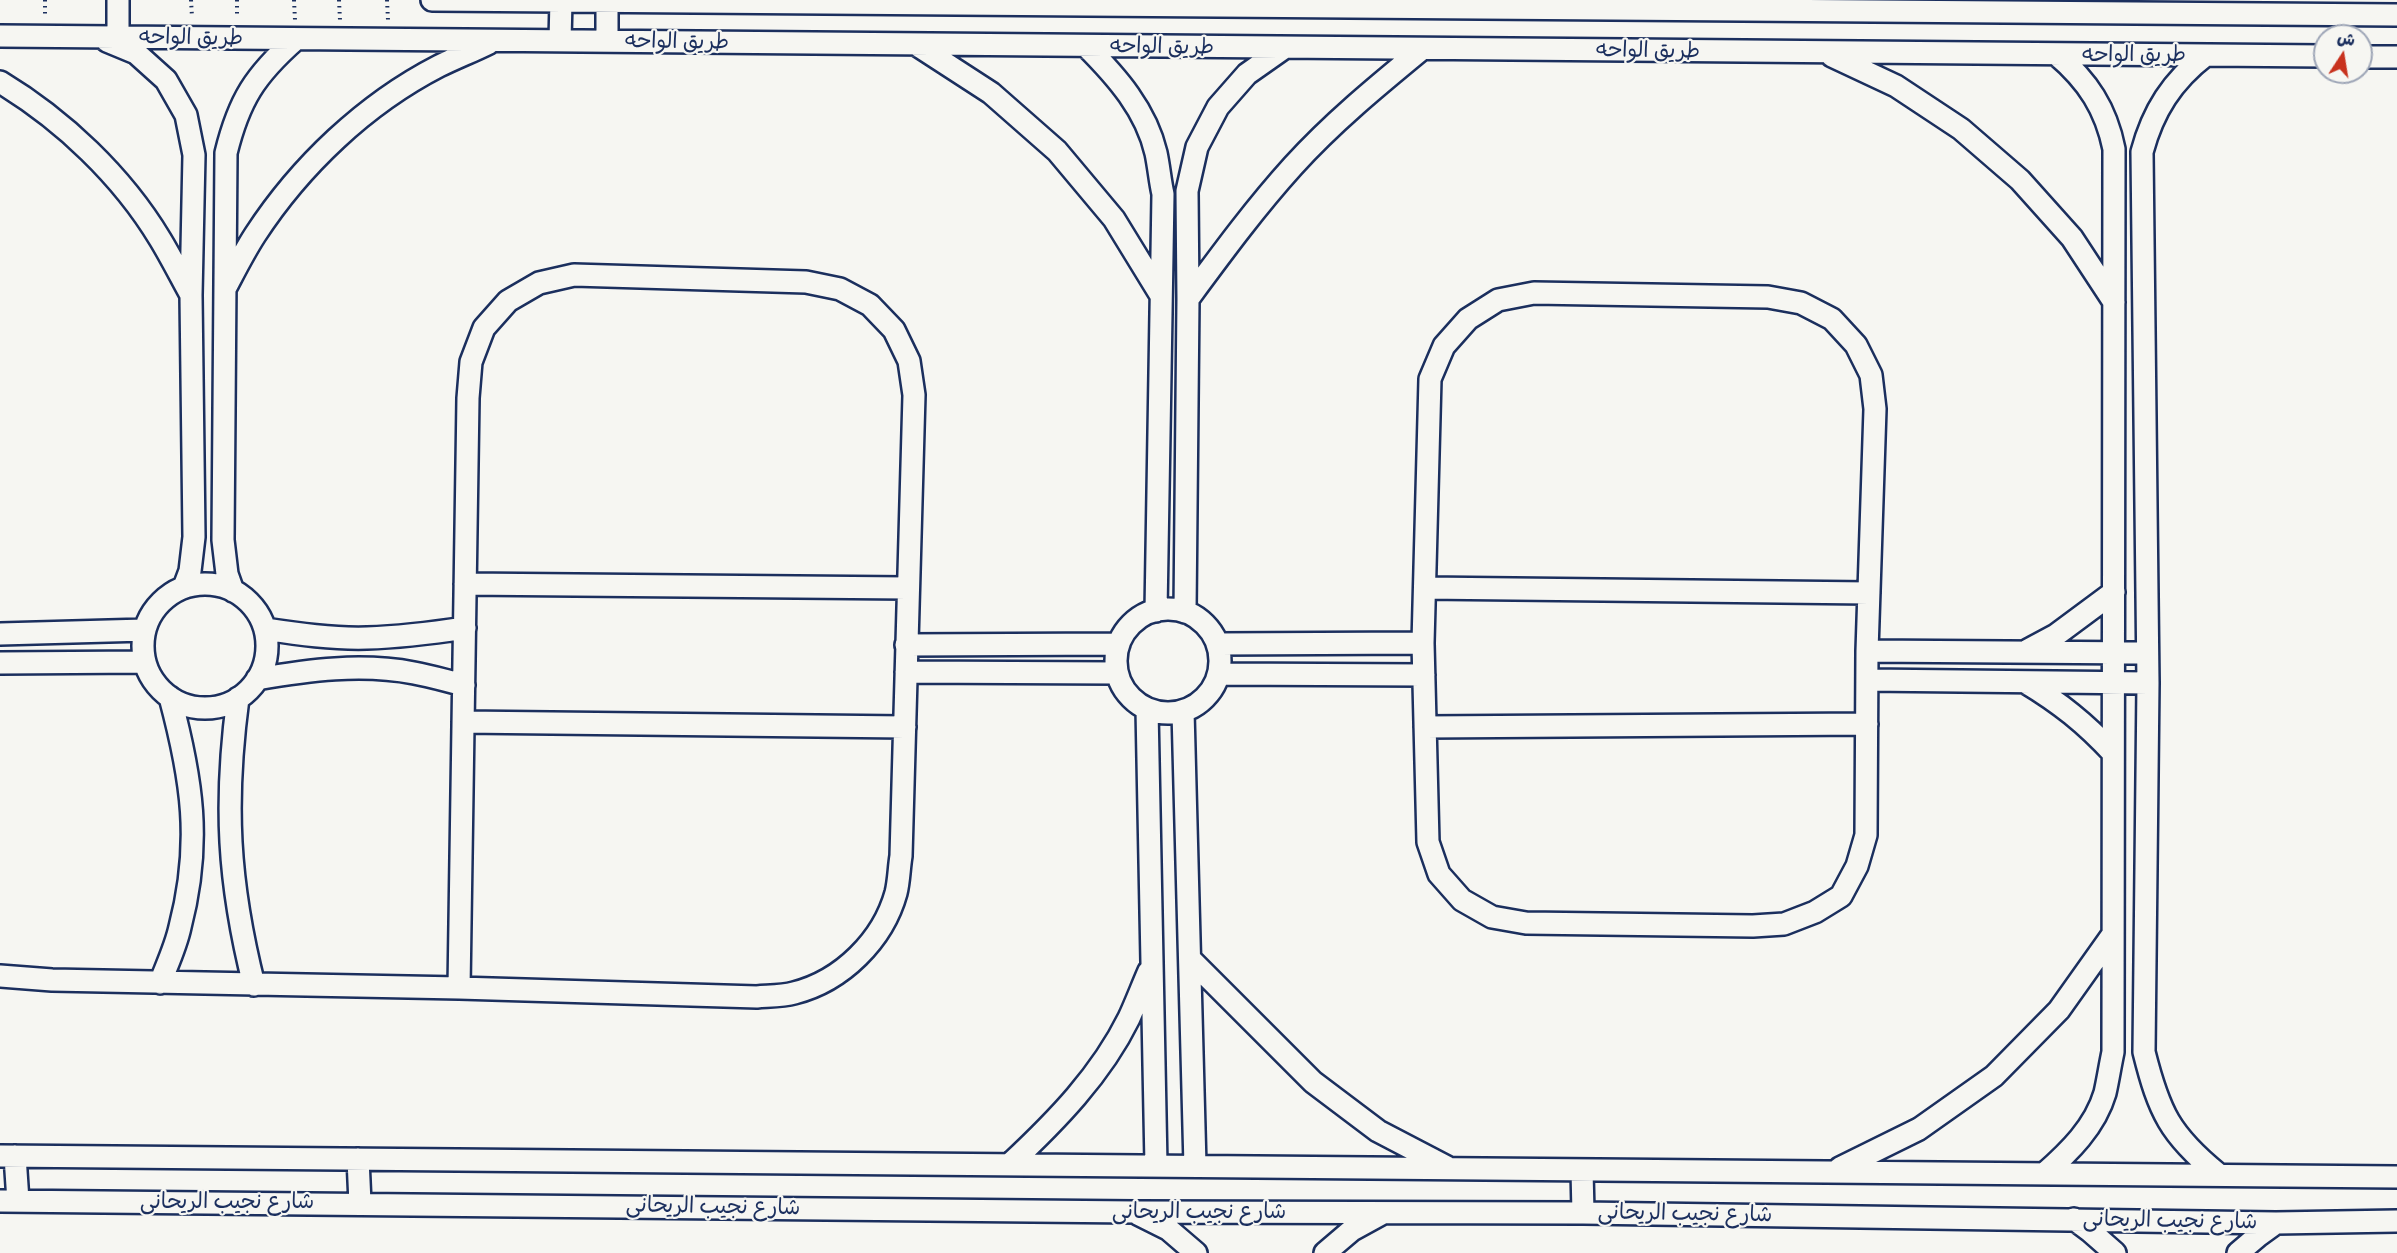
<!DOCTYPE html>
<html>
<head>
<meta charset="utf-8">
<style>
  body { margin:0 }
  #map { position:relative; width:2397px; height:1253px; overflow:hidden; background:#f6f6f2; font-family:"Patrick Hand","Playpen Sans Arabic",sans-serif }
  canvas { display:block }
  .north { position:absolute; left:2313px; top:24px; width:60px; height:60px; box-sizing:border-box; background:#f6f6f2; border:2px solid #9ea6b7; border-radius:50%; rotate:12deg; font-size:16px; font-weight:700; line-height:24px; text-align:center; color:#1b2f5e }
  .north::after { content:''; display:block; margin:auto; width:21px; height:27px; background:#c8321e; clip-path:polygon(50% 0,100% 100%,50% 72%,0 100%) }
</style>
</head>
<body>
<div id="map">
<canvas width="2397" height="1253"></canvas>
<div class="north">ش</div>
</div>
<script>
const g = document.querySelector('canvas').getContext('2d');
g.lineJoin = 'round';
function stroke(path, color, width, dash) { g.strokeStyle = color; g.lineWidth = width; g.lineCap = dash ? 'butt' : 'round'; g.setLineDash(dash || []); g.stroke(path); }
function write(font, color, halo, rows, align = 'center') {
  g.font = font + ' "Patrick Hand","Playpen Sans Arabic",sans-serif'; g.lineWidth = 4.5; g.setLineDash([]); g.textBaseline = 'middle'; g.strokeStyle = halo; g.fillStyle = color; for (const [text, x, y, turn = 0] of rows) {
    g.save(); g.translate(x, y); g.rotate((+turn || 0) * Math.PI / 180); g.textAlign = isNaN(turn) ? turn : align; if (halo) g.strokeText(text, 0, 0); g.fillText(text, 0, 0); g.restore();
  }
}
const minor = new Path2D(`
  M118,0V37
  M432,0L2397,15
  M0,36L2325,56
  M107,41L136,53L166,80L186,115L194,155L191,295L194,537L190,571L184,587
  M560,41L561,0
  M607,41V0
  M917,45L991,93L1057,151L1114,219L1160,294
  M1086,46C1117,77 1146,110 1156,153C1159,167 1160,181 1163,194L1156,611
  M2206,55C2172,81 2153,111 2142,152L2148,683L2144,1052C2159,1112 2170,1135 2218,1174
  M1832,56L1896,86L1961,129L2020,180L2072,238L2114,302
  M2361,57H2397
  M0,82C63,120 122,176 160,239C171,257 181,277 191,295
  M226,287C235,270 244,252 255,235C300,166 365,104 439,66C455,58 473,51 489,43
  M1534,293L1768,297L1801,303L1832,319L1856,345L1871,375L1875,409L1867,651L1866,835L1857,866L1841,896L1815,912L1784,924L1753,926L1526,923L1492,917L1462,900L1439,874L1428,842L1423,643L1430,379L1444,346L1468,319L1498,300Z
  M1188,299C1222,253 1255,208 1293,166C1332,123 1377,86 1422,49
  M465,584L907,588
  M143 646a62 62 0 1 1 124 0a62 62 0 1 1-124 0Z
  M1425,588L1869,593
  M233,591L227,574L223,540L226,153C239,100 255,75 296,39
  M1116 661a52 52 0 1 1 104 0a52 52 0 1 1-104 0Z
  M1185,612L1188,299L1187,191L1197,147L1218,107L1247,74L1284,48
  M265,629C298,634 333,639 367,638C400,637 432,633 465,628
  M0,634L145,630
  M1218,644L1423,643
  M906,645L1119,644
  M2028,650L2056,635L2114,592
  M1867,651L2147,653
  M0,663L145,662
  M906,672L1117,673
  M1219,674L1424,675
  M257,679C309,670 361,663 414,673C431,676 447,681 464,685
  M1867,680L2148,683
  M2025,682C2060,703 2085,723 2113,753
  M238,698C224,803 228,882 254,985
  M1147,709L1156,1165
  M1183,711L1195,1166
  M463,722L905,727
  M1425,727L1867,724
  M1190,959L1313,1082L1378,1131L1447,1167
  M0,976L52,980L459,988L757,997C769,996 783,996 794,993C842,981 883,940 896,893C899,881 899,868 901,856L914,395L909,361L894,330L870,305L840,289L806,282L574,275L539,283L508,301L484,328L471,362L468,398L459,988
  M160,983C167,965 176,946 180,927C202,843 192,779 170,697
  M0,1156L2397,1177
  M15,1156L18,1201
  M358,1159L360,1203
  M1010,1164C1056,1121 1101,1075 1129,1018C1136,1003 1142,987 1149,971
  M1840,1168L1919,1129L1994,1076L2059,1010L2113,934
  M1582,1170L1583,1213
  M2044,1174C2069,1152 2095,1127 2105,1093C2108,1080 2110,1066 2113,1052L2114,149C2106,109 2088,81 2056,54
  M0,1201L1135,1212L1583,1213L2276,1223L2397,1221
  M1138,1214L1168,1229L1196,1253
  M2074,1219L2090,1231L2115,1253
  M1325,1253L1352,1230L1383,1213
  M2238,1253L2258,1236L2276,1223`);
stroke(minor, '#1b2f5e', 26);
stroke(new Path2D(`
  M45,0V18
  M191,0L192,17
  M237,0V17
  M294,0L295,20
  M339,0L340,20
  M387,0L388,20`), '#1b2f5e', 4, [1.5, 4.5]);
stroke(minor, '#f6f6f2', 21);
write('22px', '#1b2f5e', '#f6f6f2', [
  ["طريق الواحه",191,38,1],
  ["طريق الواحه",677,42,1],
  ["طريق الواحه",1162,47,1],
  ["طريق الواحه",1648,51,1],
  ["طريق الواحه",2134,55],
  ["شارع نجيب الريحانى",227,1202],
  ["شارع نجيب الريحانى",713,1207,1],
  ["شارع نجيب الريحانى",1199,1212],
  ["شارع نجيب الريحانى",1685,1214,1],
  ["شارع نجيب الريحانى",2170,1221,1]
]);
</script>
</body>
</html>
